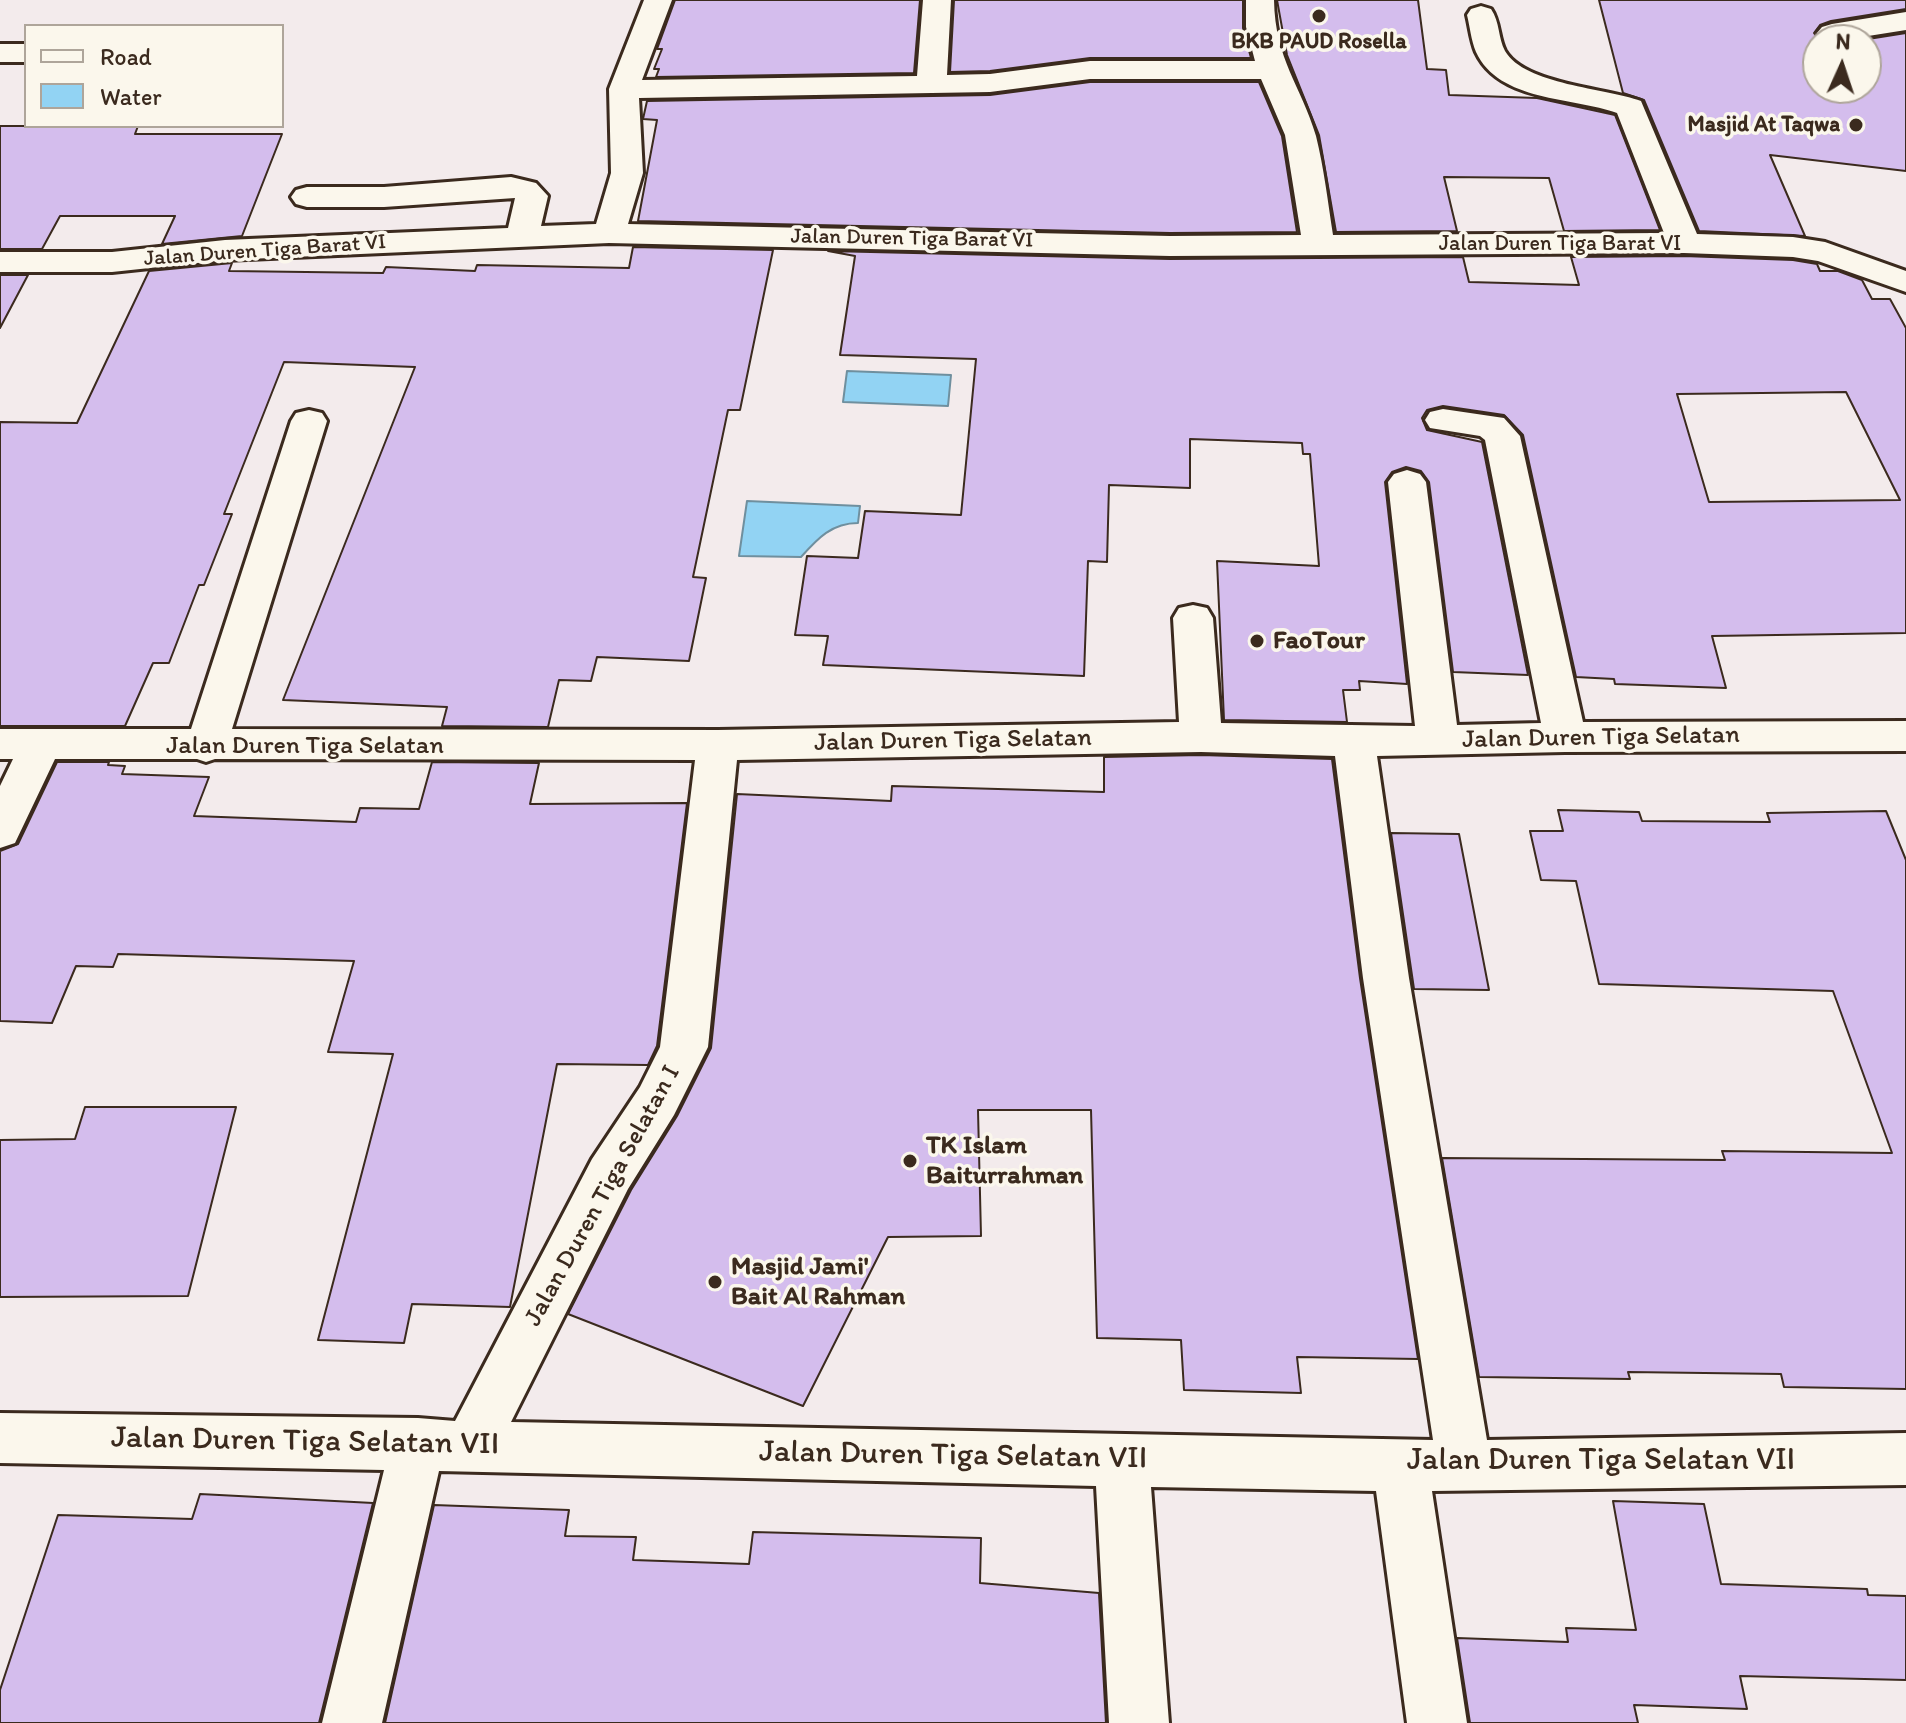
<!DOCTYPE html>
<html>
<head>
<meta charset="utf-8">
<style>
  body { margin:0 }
  #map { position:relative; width:1906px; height:1723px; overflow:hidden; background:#f3ebec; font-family:Itim,sans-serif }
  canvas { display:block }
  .legend { position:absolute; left:24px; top:24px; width:260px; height:104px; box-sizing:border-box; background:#fbf7ec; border:2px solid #aea59a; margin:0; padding:10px 14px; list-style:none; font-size:24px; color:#3b2a1e }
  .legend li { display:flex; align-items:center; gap:16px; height:40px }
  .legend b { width:40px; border:2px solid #aea59a }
  .north { position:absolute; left:1802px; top:24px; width:80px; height:80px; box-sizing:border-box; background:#fbf7ec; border:2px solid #aea59a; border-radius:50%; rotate:3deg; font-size:22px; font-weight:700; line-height:32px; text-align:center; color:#3b2a1e }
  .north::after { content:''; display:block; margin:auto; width:28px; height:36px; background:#3b2a1e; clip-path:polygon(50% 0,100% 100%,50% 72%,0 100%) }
</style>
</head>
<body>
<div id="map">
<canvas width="1906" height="1723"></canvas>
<ul class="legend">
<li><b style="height:10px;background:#fbf7ec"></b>Road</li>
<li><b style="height:22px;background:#92d3f3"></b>Water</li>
</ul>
<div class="north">N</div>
</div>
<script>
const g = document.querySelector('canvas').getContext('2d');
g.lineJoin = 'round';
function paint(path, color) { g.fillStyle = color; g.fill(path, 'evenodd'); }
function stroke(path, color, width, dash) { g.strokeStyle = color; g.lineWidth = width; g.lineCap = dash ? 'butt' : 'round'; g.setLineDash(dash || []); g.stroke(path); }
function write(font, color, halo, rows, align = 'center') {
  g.font = font + ' Itim,sans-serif'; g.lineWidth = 7; g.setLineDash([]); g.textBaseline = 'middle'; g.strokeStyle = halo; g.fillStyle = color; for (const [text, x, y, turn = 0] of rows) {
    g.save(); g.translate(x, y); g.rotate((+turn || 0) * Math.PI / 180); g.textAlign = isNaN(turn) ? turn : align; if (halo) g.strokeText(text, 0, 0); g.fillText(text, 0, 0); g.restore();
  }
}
const water = new Path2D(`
  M847,371L951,375L948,406L843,402Z
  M747,501L860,506L858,523C832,523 818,538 801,557L739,556Z`);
paint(water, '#92d3f3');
stroke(water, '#6f8f9e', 2);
const building = new Path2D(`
  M675,0H920L914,73L656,77L659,69H654L662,49H657Z
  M954,0H1243V28L1251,58H1090L990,71L950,72Z
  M1277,0H1418L1427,69L1446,70L1449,95L1537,98L1615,115L1660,230L1564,231L1549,178L1444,177L1457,231L1336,232L1319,135L1287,55Z
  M1599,0H1906V9L1831,21L1820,25L1814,33L1819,40L1818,88H1866V40H1862L1906,33V171L1770,155L1805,236L1699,231L1644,100L1623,93Z
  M1090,82H1259L1282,136L1297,232L1170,233L638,221L657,120L643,119L647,101L990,95Z
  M0,126H138L135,134H282L242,236L162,244L175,216H60L42,249H0Z
  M633,247L773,250L740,410H728L693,577L706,578L689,661L597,657L591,681L559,680L548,727L442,726L447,707L283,700L415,367L284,362L224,514H232L204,585H199L169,663H153L125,726H0V422L77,423L149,271L232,263L229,271L383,273L386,267L475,271L477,265L629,268Z
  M828,251L1170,259L1463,257L1469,282L1579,285L1571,257L1684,256L1793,260L1817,264L1820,271H1838L1862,280L1872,299H1890L1906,328V633L1712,636L1726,688L1615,684L1614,679L1576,677L1523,435L1504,415L1443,406L1427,410L1422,418L1427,430L1482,442L1528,675L1453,672L1429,482L1421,471L1406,467L1392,472L1385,482L1407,684L1359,681L1360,690H1343L1347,722L1224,720L1217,561L1319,566L1310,454H1303L1302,443L1190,439V488L1109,485L1107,562L1088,561L1084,676L823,665L828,636L795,635L807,556L858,558L865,511L961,515L976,359L840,355L855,256ZM1846,392L1900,500L1709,502L1677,394Z
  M0,275H28L0,328Z
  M1201,755L1332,759L1360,978L1418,1359L1297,1357L1301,1393L1184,1390L1181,1340L1097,1338L1091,1110H978L981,1236L888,1237L803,1406L568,1314L631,1190L677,1116L711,1048L737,794L891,801L892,786L1104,792V757Z
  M57,762H109L108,765L125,766L122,774L209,777L194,816L356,822L360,808L419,809L432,762L539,763L530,804L687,803L657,1046L648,1065L557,1064L510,1307L412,1304L404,1343L318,1340L393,1054L328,1052L354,961L118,954L113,967L76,966L52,1023L0,1021V851L18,844Z
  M1558,810L1639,812L1642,821L1770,822L1767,813L1886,811L1906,860V1389L1784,1387L1781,1374L1628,1372L1630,1379L1479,1377L1442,1158L1725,1160L1722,1151L1892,1153L1833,991L1599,984L1576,881L1541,880L1530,831H1563Z
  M1391,833L1459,834L1489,990L1414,989Z
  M85,1107H236L188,1296L0,1297V1140L75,1139Z
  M200,1494L373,1503L319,1723H0V1690L58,1515L192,1519Z
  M1613,1501L1704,1504L1721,1584L1867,1589L1868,1595L1906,1596V1680L1740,1676L1747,1709L1634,1705L1638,1723H1470L1457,1638L1568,1642L1566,1628L1636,1630Z
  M434,1505L569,1510L565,1536L636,1537L633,1560L749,1564L753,1532L981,1538L980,1583L1099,1593L1106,1723H385Z`);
paint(building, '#d4bded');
stroke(building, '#3b2a1e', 2);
const minor = new Path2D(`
  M644,0H672L642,80L917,76L923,0H951L947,75L990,74L1090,61H1255L1246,27V0H1274C1275,60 1301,85 1316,136C1324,168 1328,203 1333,235L1664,233L1617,113C1573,97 1499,102 1476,52C1471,40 1470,27 1467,15L1471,9L1481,6L1491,9C1500,22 1498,38 1505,51C1525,85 1606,88 1641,101L1697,234L1793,237L1825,242L1906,271V292L1818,261L1793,257L1684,253L1170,256L609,243L225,260L112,272H0V252H112L225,240L508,228L515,198L384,207H307L296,204L291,197L296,190L307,187H384L511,177L536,183L548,196L541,226L596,224L611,173L609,89ZM1090,79H1261L1285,135L1301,235L1170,236L628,224L643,173L639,98L990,92Z
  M1906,12V30L1843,40L1822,39L1817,33L1822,27L1832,24Z
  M0,44H26V62H0Z
  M1443,409L1504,418L1520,436L1583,722L1906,721V751L1565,752L1377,756L1409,978L1487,1440L1906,1433V1485L1432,1491L1467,1723H1407L1376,1491L1151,1487L1169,1723H1109L1096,1486L439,1471L382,1723H322L384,1470L0,1463V1413L418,1418L455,1421L592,1159L640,1087L660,1047L695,760L215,759L206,762L197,759H55L15,843L0,848V786L13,759H0V729H191L291,421L296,413L309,410L322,413L327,421L232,729L718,730L1179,722L1173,618L1179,608L1193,605L1207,608L1213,618L1221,723L1415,726L1388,482L1394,474L1407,470L1420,474L1426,482L1457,725L1541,723L1485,440L1480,436L1430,428L1425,420L1430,412ZM1201,752L1335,756L1363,978L1433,1440L511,1422L628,1189L674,1115L708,1047L737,760Z`);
stroke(minor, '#3b2a1e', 6);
paint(minor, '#fbf7ec');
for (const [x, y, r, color] of [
  [1319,16,8,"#3b2a1e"],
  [1856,125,8,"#3b2a1e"],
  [1257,641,8,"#3b2a1e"],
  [910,1161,8,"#3b2a1e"],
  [715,1282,8,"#3b2a1e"]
]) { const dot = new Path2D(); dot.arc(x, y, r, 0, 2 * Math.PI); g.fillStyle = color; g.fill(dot); stroke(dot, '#fbf7ec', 3); }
write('bold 22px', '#3b2a1e', '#fbf7ec', [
  ["BKB PAUD Rosella",1319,42],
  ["Masjid At Taqwa",1840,125,"right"]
]);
write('22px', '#3b2a1e', '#fbf7ec', [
  ["Jalan Duren Tiga Barat VI",912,239,1],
  ["Jalan Duren Tiga Barat VI",1560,244],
  ["Jalan Duren Tiga Barat VI",265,251,-4]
]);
write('bold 26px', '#3b2a1e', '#fbf7ec', [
  ["FaoTour",1273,641],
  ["TK Islam",926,1146],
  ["Baiturrahman",926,1176],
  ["Masjid Jami'",731,1267],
  ["Bait Al Rahman",731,1297]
], 'left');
write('26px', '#3b2a1e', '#fbf7ec', [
  ["Jalan Duren Tiga Selatan",1601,738,-1],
  ["Jalan Duren Tiga Selatan",953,741,-1],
  ["Jalan Duren Tiga Selatan",305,746],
  ["Jalan Duren Tiga Selatan I",603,1196,-61]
]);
write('32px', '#3b2a1e', '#fbf7ec', [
  ["Jalan Duren Tiga Selatan VII",305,1442,1],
  ["Jalan Duren Tiga Selatan VII",953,1456,1],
  ["Jalan Duren Tiga Selatan VII",1601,1461]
]);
</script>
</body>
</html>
